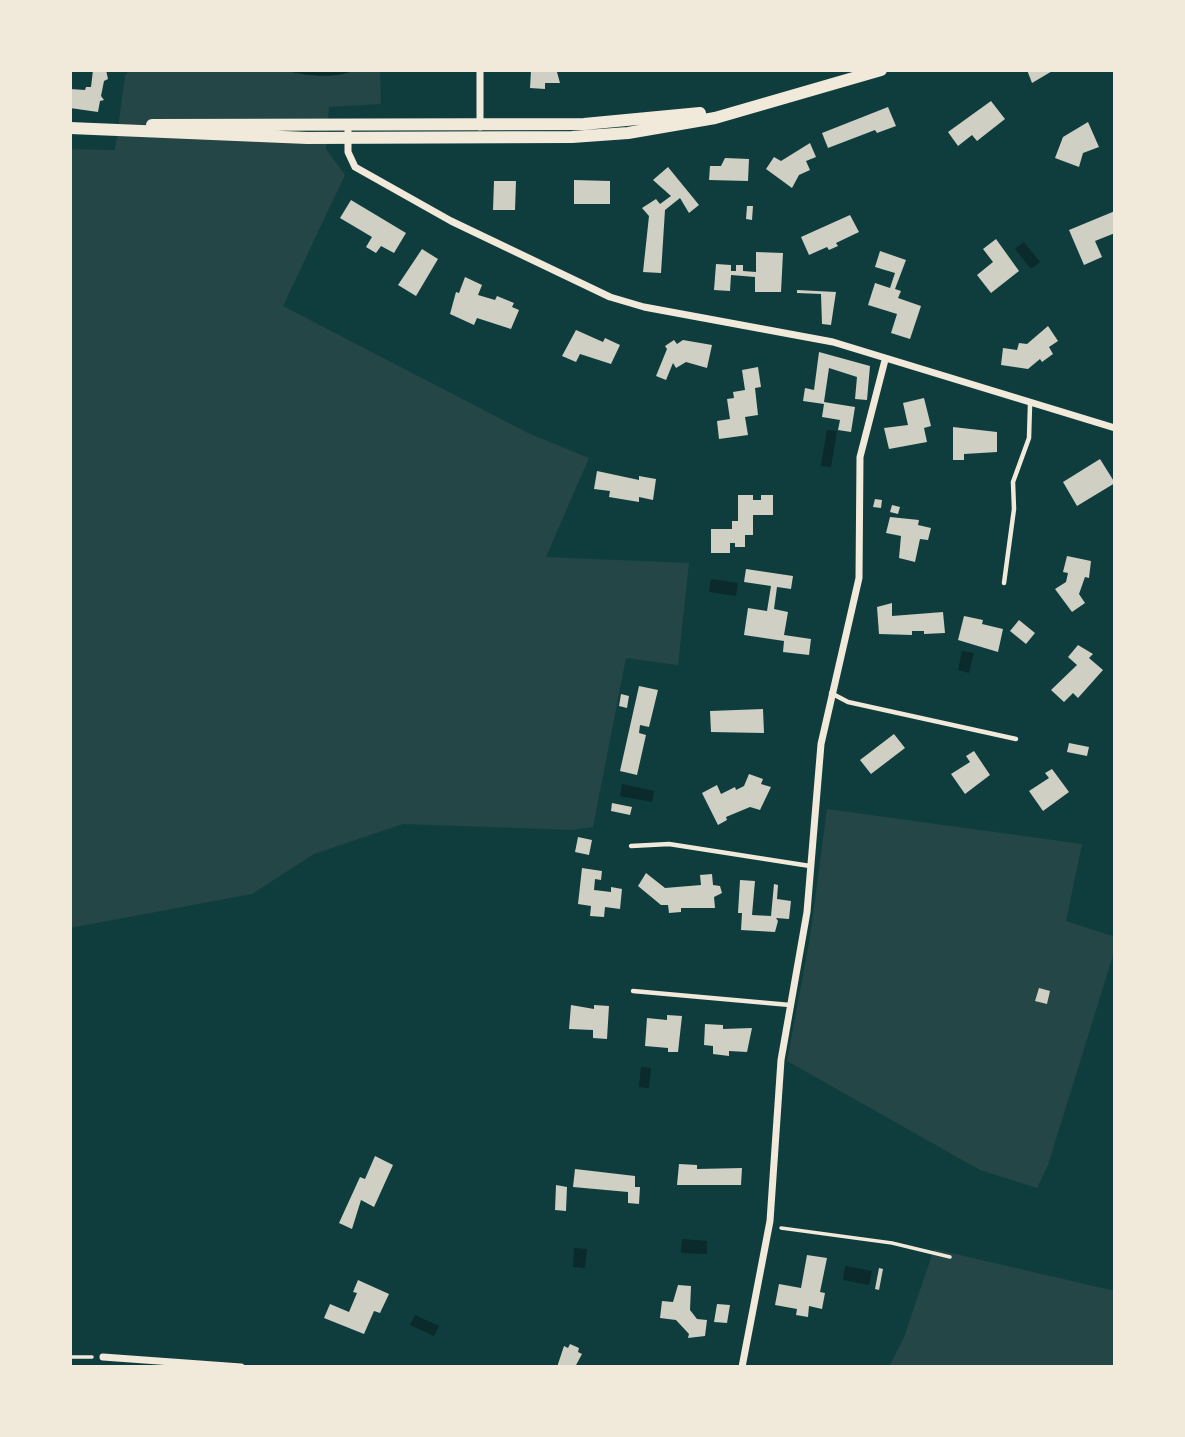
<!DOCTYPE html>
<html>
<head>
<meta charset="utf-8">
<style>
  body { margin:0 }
  #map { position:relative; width:1185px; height:1437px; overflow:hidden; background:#0f3d3e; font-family:Inter,sans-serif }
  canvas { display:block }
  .frame { position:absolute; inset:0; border:72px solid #f1e9da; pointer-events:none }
</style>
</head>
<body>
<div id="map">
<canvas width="1185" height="1437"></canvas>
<div class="frame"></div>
</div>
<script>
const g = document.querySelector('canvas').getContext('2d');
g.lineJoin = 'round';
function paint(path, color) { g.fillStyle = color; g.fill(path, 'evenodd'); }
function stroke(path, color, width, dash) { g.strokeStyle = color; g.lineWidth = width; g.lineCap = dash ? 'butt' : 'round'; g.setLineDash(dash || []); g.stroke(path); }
paint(new Path2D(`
  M129,70H380L381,104L329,107L326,149L345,175L283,306L528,433L589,458L546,557L689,563L678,665L626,658L593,827L572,830L403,824L314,854L252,894L70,928V149L115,150L125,76Z
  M827,809L1082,844L1066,921L1115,937V949L1048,1165L1037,1188L980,1170L787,1061L810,937Z
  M934,1249L1115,1291V1367H889L904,1337Z`), '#244646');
paint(new Path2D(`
  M282,70H354C336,80 301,75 282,70Z
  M1024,242L1040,262L1031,269L1015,249Z
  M827,430L837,431L831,467L821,466Z
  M711,579L738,583L736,596L709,592Z
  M962,651L974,653L969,673L958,670Z
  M622,784L654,791L652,802L620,796Z
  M641,1067L651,1068L649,1088L639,1087Z
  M682,1239L707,1241V1254L681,1253Z
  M574,1248L587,1249L585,1268L573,1267Z
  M845,1266L872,1271L869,1285L843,1280Z
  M415,1315L439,1326L434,1336L410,1325Z`), '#0a2a2b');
paint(new Path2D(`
  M93,70H106L108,79L104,81L101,96L104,100L100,101L98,112L70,108V89L85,90L86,87H91Z
  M531,70H560L557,72L560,83H545V89L530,88Z
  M1027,70H1054L1032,83Z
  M991,101L1005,119L977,141L972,135L958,146L948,132Z
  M888,107L896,126L877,133L875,130L828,148L822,133Z
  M1088,122L1099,147L1083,153L1079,167L1055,158L1063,137Z
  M810,143L816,157L806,161L810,170L799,175L792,188L766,169L774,157L781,161Z
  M725,158L749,159L748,181L709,180L710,166H721Z
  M668,167L699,205L689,213L680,198L665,210L661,273L643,272L649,216L642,208L656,199L660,204L671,196L653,180Z
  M574,180L610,181V204H574Z
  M494,181H516L515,210H493Z
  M351,200L406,233L394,253L381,246L376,253L366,247L372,237L340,218Z
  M747,206H753L752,220L746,219Z
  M1115,211V233L1095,241L1102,257L1084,265L1069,230Z
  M850,215L859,232L836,243L838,246L829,250L827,247L809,255L801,237Z
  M996,239L1019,271L991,293L977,275L993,262L983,249Z
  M422,249L438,259L416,296L398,285Z
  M880,251L906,260L895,289L901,291L898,298L921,306L910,339L891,333L897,314L868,305L875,283L890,288L895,273L875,267Z
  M756,252L783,253L781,292H755V277L731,275L730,291L714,290L716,264L731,265V271H736V265H743V271L756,272Z
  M465,277L482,285L478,295L495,300L497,296L514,303L512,307L519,310L511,329L477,318L474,325L450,314L456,292L459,293Z
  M797,290L836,292L831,325L822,324L821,294L797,293Z
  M1048,326L1058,341L1049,347L1053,354L1042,362L1040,359L1028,369L1001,365L1003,348L1017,350L1019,343L1027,344Z
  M576,330L603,342L605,338L620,345L611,364L580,354L576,362L562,356Z
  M674,340L677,344L683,340L712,345L707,368L686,362L676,368L673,363L666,380L656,376L667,349L665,346Z
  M819,352L870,366L867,400L855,399L857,377L829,368L824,402L855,407L851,432L838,430L840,420L822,417L824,404L803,401L805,388L814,390Z
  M758,367L761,387L755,388L758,415L745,417L748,435L719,439L717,421L730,419L727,399L734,398L733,392L745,390L742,370Z
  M924,398L931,426L924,428L927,442L889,449L884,428L908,425L903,403Z
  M953,427L997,432V452L964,454V460H953Z
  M1100,459L1115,483L1077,506L1063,482Z
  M597,471L639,480V476L656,479L653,500L639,497V502L609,497L610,491L594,489Z
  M738,495H753V500H761V495H773V515H753V535H745V547H735V543H730V553H711V529H732V521H738Z
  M875,499L882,500L881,508L873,507Z
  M892,505L900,507L898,514L890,512Z
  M890,517L919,520L918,525L931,528L928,540L920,539L915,562L899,558L901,536L886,533Z
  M1067,556L1091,561L1089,578L1085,577L1079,594L1085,603L1072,612L1055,589L1066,582L1068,573L1063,572Z
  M746,569L793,576L791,589L777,587L774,609L788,612L784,635L811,639L809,655L783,652L784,641L744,635L748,608L767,611L771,586L744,582Z
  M892,603V616L943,612L945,633L924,634V631H912V635L879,634L877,607Z
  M964,616L983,620L982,624L1003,629L998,652L958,640Z
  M1019,620L1035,633L1026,644L1010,631Z
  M1078,645L1093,654L1089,658L1103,670L1078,698L1073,693L1064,702L1051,690L1077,665L1068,657Z
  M639,686L658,690L649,727L640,725L639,733L646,735L637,775L620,771Z
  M621,694L629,696L627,708L619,706Z
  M763,709L764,733L711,732L710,711Z
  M894,734L905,748L871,774L860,760Z
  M1069,743L1089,747L1087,756L1067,752Z
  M974,751L990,775L965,794L951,774L970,762L966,756Z
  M1052,769L1069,792L1043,811L1029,791L1049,778L1045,773Z
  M749,774L763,779L761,784L771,787L760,810L750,807L726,817L727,820L718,825L702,793L717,785L721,794L735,787L736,790L744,786Z
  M612,803L632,807L630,815L611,811Z
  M578,837L592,840L589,855L575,852Z
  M582,868L602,871L601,880L595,879L594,890L611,892V887L622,889L620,909L605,907L604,917L590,916L591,906L578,904Z
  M646,873L665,888L701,885L700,875L712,874L713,885L720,886L722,893L714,897L715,908H681V912L669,913L668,905H661L638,886Z
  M740,880L755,881L752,915L771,916L774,884L778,885L777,899L791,901L789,919L776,918L778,921L775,932L741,930L742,913H738Z
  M1039,988L1050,991L1047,1004L1035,1001Z
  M571,1005L594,1009V1005L609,1006L607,1039L593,1038V1030L569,1029Z
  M667,1015L682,1016L678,1052H668V1048L645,1046L647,1018L667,1020Z
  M705,1024L723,1025V1029L752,1028L747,1052L729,1051V1056L713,1054V1046L704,1045Z
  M375,1156L393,1165L374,1207L361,1200L352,1229L339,1223L360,1177L365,1179Z
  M679,1164L697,1165V1169L742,1168L741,1185H677Z
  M575,1169L635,1176V1187H640L639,1204L628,1203V1192L573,1187Z
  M556,1185L567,1187L566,1211L555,1210Z
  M807,1255L827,1258L820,1292L825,1293L822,1309L809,1306L808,1317L796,1315L797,1309L775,1305L779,1284L801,1288Z
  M879,1268L883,1269L879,1290L875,1289Z
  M358,1280L389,1294L380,1313L374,1311L364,1334L324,1318L330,1304L349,1312L357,1293L353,1292Z
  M678,1285L691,1286L690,1310L697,1319L707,1320L705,1336L688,1338L689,1334L676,1320L660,1318L662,1301L673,1302Z
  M717,1304L730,1305L727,1323L714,1322Z
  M570,1344L579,1348L578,1352L582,1354L575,1367H557L564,1346L568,1348Z`), '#cfcfc3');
stroke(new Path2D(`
  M781,1228L892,1243L950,1257
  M70,1357H92`), '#f1e9da', 3.5);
stroke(new Path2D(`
  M1004,583L1014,509L1013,482L1029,438L1030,405
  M831,693L848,702L1016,739
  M631,846L669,844L810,866
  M633,991L790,1005`), '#f1e9da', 4.5);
stroke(new Path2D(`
  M480,70V127
  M348,123V152L355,167L451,221L610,297L644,307L833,342L1115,428
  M103,1357L241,1367
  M742,1367L770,1221L781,1060L807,912L821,744L859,578L860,457L885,360`), '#f1e9da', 7);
stroke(new Path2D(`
  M152,125L584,124L700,113
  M70,128L307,138L572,137L628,133L715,118L881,70`), '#f1e9da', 12);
</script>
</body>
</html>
